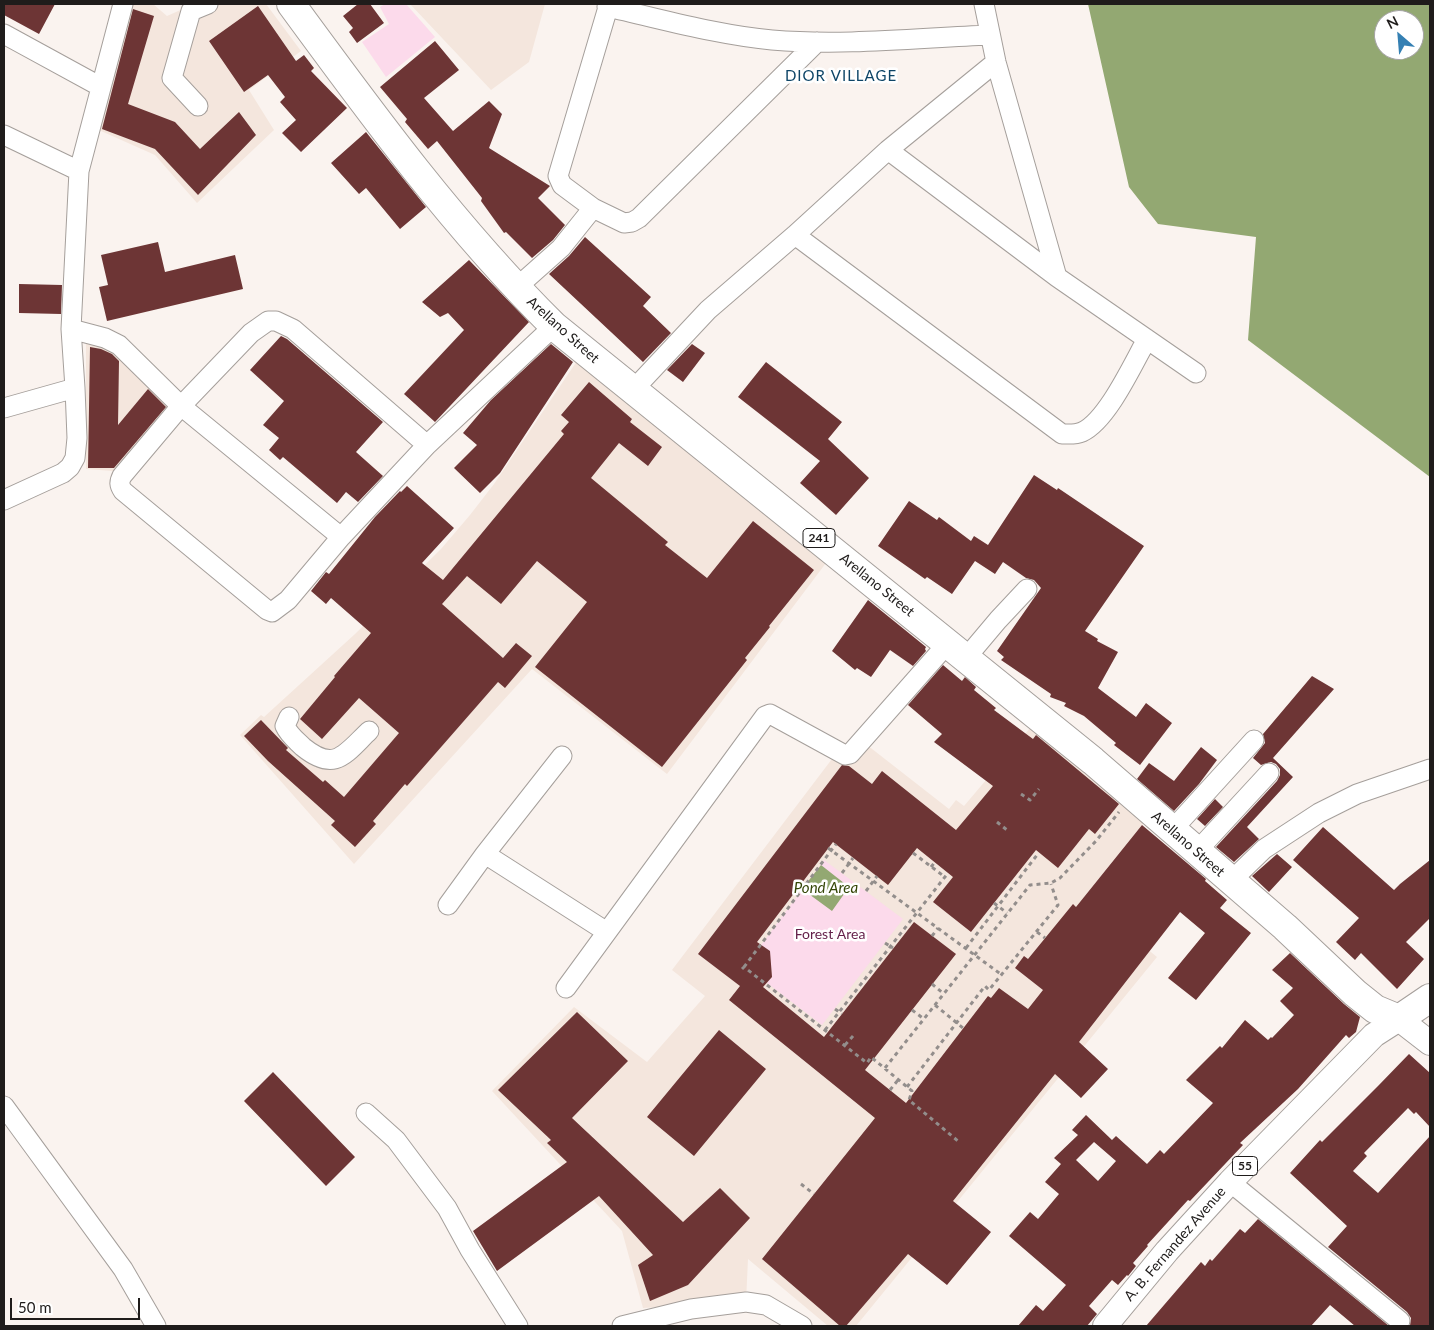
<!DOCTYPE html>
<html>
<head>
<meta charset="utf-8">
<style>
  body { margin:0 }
  #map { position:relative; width:1434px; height:1330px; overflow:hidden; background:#faf3ef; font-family:Lato,sans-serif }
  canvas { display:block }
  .frame { position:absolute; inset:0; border:5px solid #1f1c1b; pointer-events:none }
  .north { position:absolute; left:1374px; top:10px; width:50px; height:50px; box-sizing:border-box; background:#fff; border:1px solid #a5a4a4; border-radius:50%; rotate:333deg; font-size:14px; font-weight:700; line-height:20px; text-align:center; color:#1f1c1b }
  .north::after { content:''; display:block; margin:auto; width:18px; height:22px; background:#3580b3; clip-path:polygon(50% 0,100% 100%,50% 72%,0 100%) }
  .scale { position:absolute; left:10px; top:1298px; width:130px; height:22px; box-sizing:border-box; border:2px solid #1f1c1b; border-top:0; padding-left:6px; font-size:15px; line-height:18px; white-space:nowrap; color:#1f1c1b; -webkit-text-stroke:4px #fff; paint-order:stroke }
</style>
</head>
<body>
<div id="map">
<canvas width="1434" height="1330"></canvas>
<div class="frame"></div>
<div class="north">N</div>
<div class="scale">50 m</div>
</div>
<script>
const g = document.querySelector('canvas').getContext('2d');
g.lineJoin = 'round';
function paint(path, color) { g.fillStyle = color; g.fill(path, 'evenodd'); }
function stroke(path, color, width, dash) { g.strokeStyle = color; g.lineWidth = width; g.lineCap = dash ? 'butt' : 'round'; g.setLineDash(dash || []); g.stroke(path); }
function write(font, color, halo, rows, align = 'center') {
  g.font = font + ' Lato,sans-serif'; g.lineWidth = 5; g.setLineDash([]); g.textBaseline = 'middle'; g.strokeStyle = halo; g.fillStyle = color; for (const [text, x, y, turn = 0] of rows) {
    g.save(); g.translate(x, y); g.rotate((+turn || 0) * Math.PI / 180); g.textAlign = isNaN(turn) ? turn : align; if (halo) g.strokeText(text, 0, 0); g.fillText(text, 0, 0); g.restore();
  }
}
paint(new Path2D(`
  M128,4H153L167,16L194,4H266L301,51L249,90L274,130L197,203L155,155L92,127Z
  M410,4H545L529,62L491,90Z
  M86,340L126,343L184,404L126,472L86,469Z
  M577,361L672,436L826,563L667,774L532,669L354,864L240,735L261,715L264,717L355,634L441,549L470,515L494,484Z
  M1036,721L1150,815L1084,897L1157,957L856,1326H828L748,1259L746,1302L643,1308L622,1231L492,1091L574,1007L647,1062L705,996L672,970L838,751L867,745L949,809L956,800L964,806Z`), '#f4e6dd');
paint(new Path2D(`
  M385,4H406L435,37L386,77L362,42L389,24L380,7Z
  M824,860L903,919L822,1025L767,983L772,977L770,957L761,945Z`), '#fcdaeb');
paint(new Path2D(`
  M1088,4H1430V477L1248,340L1256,237L1158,224L1129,187ZM1384,20H1414V50H1384Z
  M821,865L849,887L832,911L802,889Z`), '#93a872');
paint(new Path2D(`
  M4,4H55L39,34L4,15Z
  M358,4H370L384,23L357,43L349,32L353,28L343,16Z
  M258,6L296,61L304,55L314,68L311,71L347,108L301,152L282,133L296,120L280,102L285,97L268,75L244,92L209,41Z
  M133,9L154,16L128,104L175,122L200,149L239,112L256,135L198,195L155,149L102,129Z
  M435,41L459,70L424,98L453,131L489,101L502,114L489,148L550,186L538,198L565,225L553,240L532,258L506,232L504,233L481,201L482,198L437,141L428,149L405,122L407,119L380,87Z
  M366,132L426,207L400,229L366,188L359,194L331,163Z
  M585,237L651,297L643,306L671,333L643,362L549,274L569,256Z
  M158,242L165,272L235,255L243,289L107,321L99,287L108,285L101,255Z
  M469,260L529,322L435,422L404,394L464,330L448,313L440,317L422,302Z
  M19,284L62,285L61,314L19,313Z
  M281,336L287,339L383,422L356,452L383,476L358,502L346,492L337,503L283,457L280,460L269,450L279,438L263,425L284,401L250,370Z
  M551,344L573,362L500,473L480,493L454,468L477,445L463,433L491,400Z
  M692,344L705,353L683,382L667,370Z
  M90,347L101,349L112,354L119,361L118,425L148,389L166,407L114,468H88Z
  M766,362L842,422L828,439L869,478L836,515L800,483L820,461L738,397Z
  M589,382L632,419L630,422L662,447L648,466L619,443L591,478L668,542L665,545L707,578L753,521L814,570L769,626L770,627L745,658L747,660L662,767L535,667L587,602L537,561L501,604L467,576L442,604L503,658L516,643L532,656L505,688L498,682L407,786L405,784L373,821L376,824L355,847L331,825L335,821L268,761L244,736L261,720L288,748L286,750L323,782L325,780L344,797L399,733L359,698L322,739L300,719L335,677L334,676L371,633L331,598L326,604L311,591L326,572L329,574L375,517L400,491L401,492L407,486L454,528L422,563L443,580L564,434L561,431L569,422L561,415Z
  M1034,475L1057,490L1058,488L1144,546L1085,631L1098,639L1097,641L1118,652L1098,688L1136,717L1146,703L1172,723L1140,765L1114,745L1116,743L1084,716L1064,706L1066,703L1050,697L1051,694L1001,660L1004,657L997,651L1041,588L1034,580L1026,578L1003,562L995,574L975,561L952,594L927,577L925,579L878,546L909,501L937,520L939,517L971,541L974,536L988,545Z
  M868,600L926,647L925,649L926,651L913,666L890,650L871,677L857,668L855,670L832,651Z
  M943,665L962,681L965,677L976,687L974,690L996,708L994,710L1033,739L1036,735L1119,804L1095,834L1089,829L1058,868L1036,850L971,932L933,902L953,877L917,848L888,885L833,842L757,942L770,951L772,977L763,987L824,1037L914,922L956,954L865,1070L906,1103L988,996L991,998L999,988L1028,1009L1043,990L1015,968L1024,956L1028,959L1073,904L1076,907L1142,825L1206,879L1205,881L1227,900L1220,908L1251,933L1196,1000L1168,978L1205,933L1180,912L1079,1042L1108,1069L1081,1098L1055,1074L953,1201L991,1232L947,1285L908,1254L846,1326H840L762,1259L875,1118L729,1000L740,986L698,954L842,765L849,766L872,784L882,771L956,830L993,786L934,742L942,734L908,705Z
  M1312,676L1334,689L1273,758L1293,777L1247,827L1259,839L1234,862L1216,847L1277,781L1280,775V769L1276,764L1271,762L1261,765L1253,758L1265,743L1263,734Z
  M1201,747L1217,760L1199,784L1174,811L1137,779L1149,763L1174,781Z
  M1215,799L1223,807L1205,826L1197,819Z
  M1323,827L1394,890L1400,884L1430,860V918L1406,942L1424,959L1397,989L1361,953L1355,960L1336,942L1359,918L1293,860Z
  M1277,854L1292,867L1269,892L1252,876Z
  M1290,953L1344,1004L1360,1017L1356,1032L1349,1038L1346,1035L1298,1089L1240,1143L1243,1145L1190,1201L1188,1200L1147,1245L1148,1246L1133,1263L1136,1266L1128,1276L1127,1275L1118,1285L1112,1280L1089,1306L1097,1314L1087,1326H1018L1036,1305L1043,1311L1066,1285L1009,1236L1030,1212L1038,1219L1059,1194L1045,1182L1061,1164L1054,1158L1078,1135L1072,1130L1086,1115L1112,1140L1116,1136L1147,1164L1160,1150L1164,1154L1213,1103L1186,1080L1220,1046L1222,1048L1245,1020L1268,1040L1271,1037L1272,1038L1294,1015L1280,1001L1293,988L1272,970ZM1094,1142L1116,1161L1098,1181L1076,1160Z
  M577,1012L628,1061L572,1118L683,1222L720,1188L750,1218L688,1285L650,1301L638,1265L653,1255L599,1196L497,1271L473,1231L567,1162L547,1143L551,1140L498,1090Z
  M719,1030L766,1069L694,1156L647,1117Z
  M1409,1054L1430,1073V1127L1416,1112L1414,1114L1408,1108L1364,1153L1367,1156L1353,1171L1378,1193L1430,1136V1326H1410L1411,1318L1407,1312L1328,1247L1347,1226L1290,1173L1320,1140L1322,1142L1378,1086Z
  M273,1072L355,1157L326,1186L244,1101Z
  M1258,1219L1389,1326H1355L1330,1305L1311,1326H1146L1201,1262L1205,1266L1210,1259L1212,1261L1240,1229L1245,1233Z`), '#6d3535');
const minor = new Path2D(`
  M609,4L558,176L562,185L593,208L624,223L632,222L639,218L817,42
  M984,4L996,62L1057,277
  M607,7C662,19 717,35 772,40C844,46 917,38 989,35
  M4,34L101,87
  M198,106L172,78L191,11L208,4
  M4,135L79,171
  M888,150L1057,277L1196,373
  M795,235L1062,434C1069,434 1075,435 1082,432C1107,421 1133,364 1147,339
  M516,288L561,248L593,208
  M71,329L105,338L119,345L181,406L341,537
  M634,389L708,310L795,235L888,150L996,62
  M4,408L75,388
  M427,445L293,329L276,321H268L251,333L181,406L122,476C119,482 119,485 123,491L267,610L272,612L288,600L341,537L427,445L554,326
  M4,500L63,473L70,467L75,458L77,438L75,388L71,329L79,171L123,4
  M966,658L998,620L1027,589
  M289,717L285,726C289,735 296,740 303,747C335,773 345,754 369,731
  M1173,829L1254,740
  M1197,851L1269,773
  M485,854L607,932
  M1231,881L1264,849L1319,813L1357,794L1430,769
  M448,905L485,854L562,756
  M566,988L765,716L770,714L845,755L850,754L948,643
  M4,1106L123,1269L156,1326
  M366,1113L396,1140L447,1208L470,1250L518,1326
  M1230,1182L1400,1321
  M622,1326L691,1309L746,1302L766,1305L802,1326`);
const major = new Path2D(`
  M1105,1326L1167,1251L1230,1182L1374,1035L1399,1019L1430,1043`);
const highway = new Path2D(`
  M291,4C373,116 455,228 554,326L1093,761L1285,927L1355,993L1375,1009L1399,1019L1430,998`);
stroke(minor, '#a59f9b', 21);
stroke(major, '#a59f9b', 26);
stroke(highway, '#a59f9b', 30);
stroke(new Path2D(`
  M1021,794L1030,800L1039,789
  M997,822L1007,830
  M828,848L1002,975
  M913,853L945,877
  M931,867L935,862
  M842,873L853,858
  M866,891L877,876
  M994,903L1007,913
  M1037,932L1045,938
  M932,936L938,928
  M885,943L893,948
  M966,948L1037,855
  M744,967L836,844
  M742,969L744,967L867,1063L871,1057L912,1091L909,1100L958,1141
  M932,984L944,994
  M935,1005L963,1028
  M835,1009L842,1014
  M912,1010L924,1019
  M825,1030L948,873
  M845,1045L854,1035
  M885,1068L1030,885L1051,883L1060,878L1096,841L1119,812
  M907,1087L985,986L989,990L1058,905L1051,884
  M890,1090L898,1080
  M801,1184L814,1194`), '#938e8c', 3, [4, 4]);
stroke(minor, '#fff', 19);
stroke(major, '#fff', 24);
stroke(highway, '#fff', 28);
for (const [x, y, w] of [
  [819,538,32],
  [1245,1166,25]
]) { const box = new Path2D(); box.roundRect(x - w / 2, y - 9.5, w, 19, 4); g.fillStyle = '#fff'; g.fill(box); stroke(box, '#1f1c1b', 1); }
write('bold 12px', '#1f1c1b', null, [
  ["241",819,538],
  ["55",1245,1166]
]);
write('14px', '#1f1c1b', '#fff', [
  ["Arellano Street",563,330,42],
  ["Arellano Street",877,585,39],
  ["Arellano Street",1188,844,41],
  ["A. B. Fernandez Avenue",1175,1244,-49]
]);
write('14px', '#631f49', '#fff', [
  ["Forest Area",830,934]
]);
g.letterSpacing = '1px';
write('15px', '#0e4567', '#fff', [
  ["DIOR VILLAGE",841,76]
]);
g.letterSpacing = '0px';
write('italic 15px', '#344607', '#fff', [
  ["Pond Area",826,888]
]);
</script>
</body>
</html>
